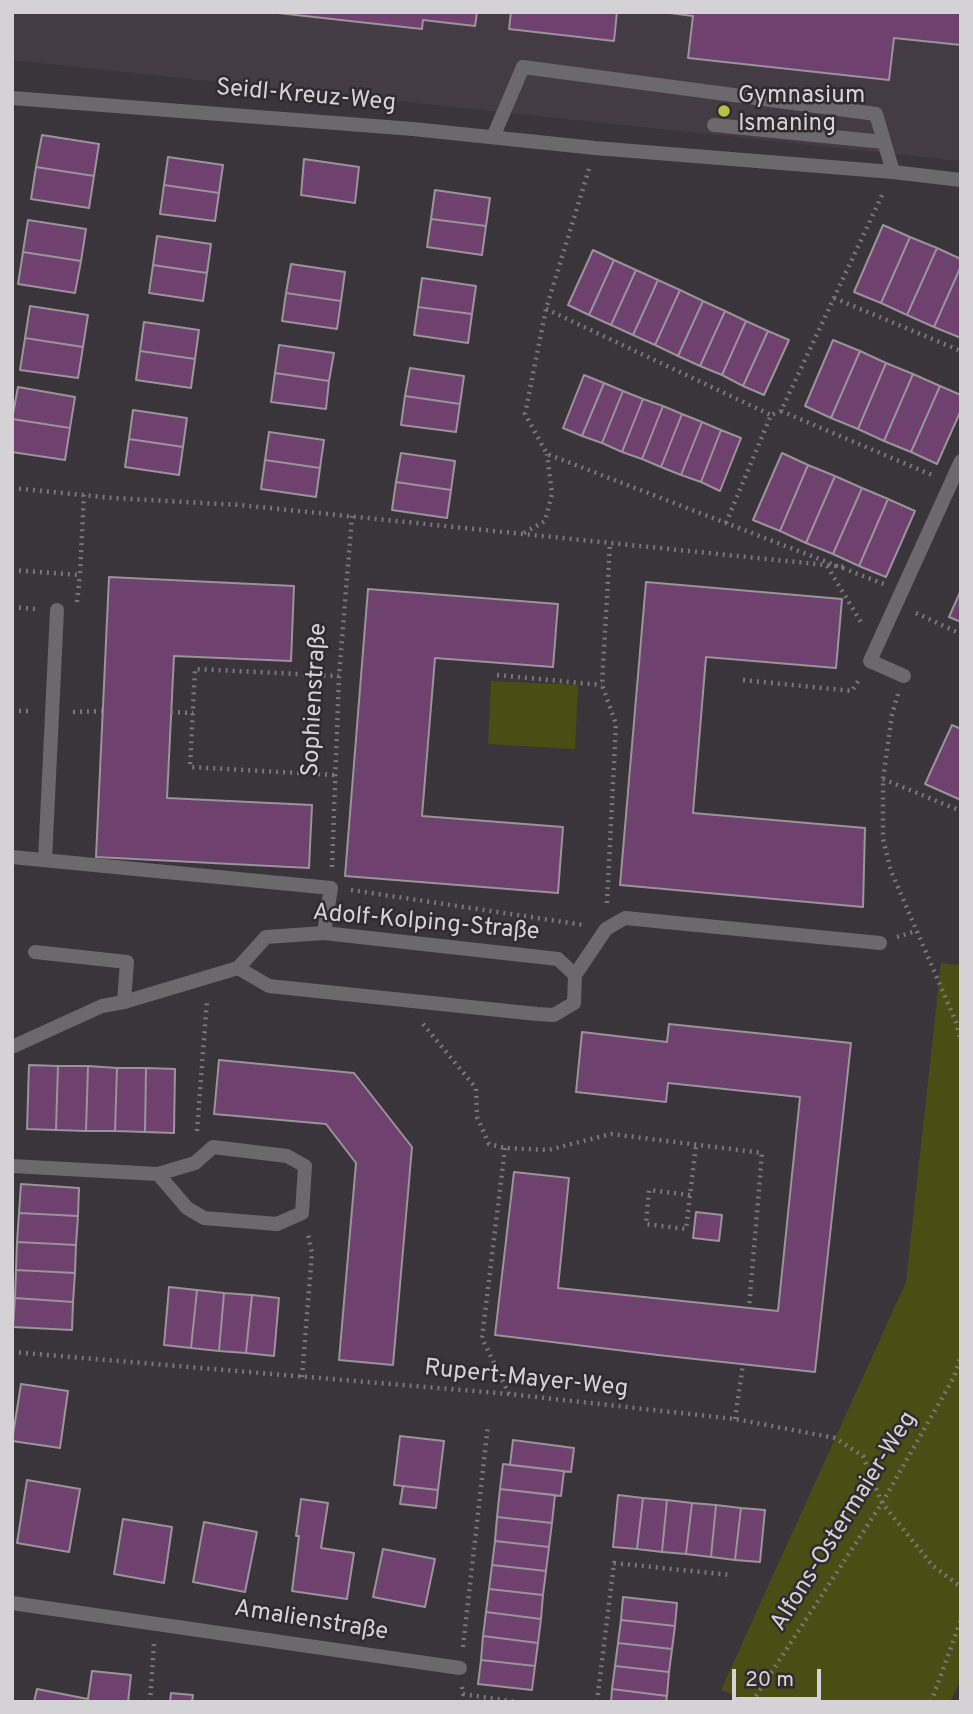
<!DOCTYPE html>
<html>
<head>
<meta charset="utf-8">
<style>
  body { margin:0 }
  #map { position:relative; width:973px; height:1714px; overflow:hidden; background:#3a353a; font-family:Overpass,sans-serif }
  canvas { display:block }
  .frame { position:absolute; inset:0; border:14px solid #d5d2d5; pointer-events:none }
  .scale { position:absolute; left:732px; top:1669px; width:89px; height:32px; box-sizing:border-box; border:4px solid #d5d2d5; border-top:0; padding-left:9px; font-size:21px; line-height:24px; white-space:nowrap; color:#d5d2d5; -webkit-text-stroke:5px #302b2f; paint-order:stroke }
</style>
</head>
<body>
<div id="map">
<canvas width="973" height="1714"></canvas>
<div class="frame"></div>
<div class="scale">20 m</div>
</div>
<script>
const g = document.querySelector('canvas').getContext('2d');
g.lineJoin = 'round';
function paint(path, color) { g.fillStyle = color; g.fill(path, 'evenodd'); }
function stroke(path, color, width, dash) { g.strokeStyle = color; g.lineWidth = width; g.lineCap = dash ? 'butt' : 'round'; g.setLineDash(dash || []); g.stroke(path); }
function write(font, color, halo, rows, align = 'center') {
  g.font = font + ' Overpass,sans-serif'; g.lineWidth = 5; g.setLineDash([]); g.textBaseline = 'middle'; g.strokeStyle = halo; g.fillStyle = color; for (const [text, x, y, turn = 0] of rows) {
    g.save(); g.translate(x, y); g.rotate((+turn || 0) * Math.PI / 180); g.textAlign = isNaN(turn) ? turn : align; if (halo) g.strokeText(text, 0, 0); g.fillText(text, 0, 0); g.restore();
  }
}
paint(new Path2D(`
  M12,12H961V161L12,60Z`), '#453b45');
paint(new Path2D(`
  M491,681L578,685L575,749L488,744Z
  M941,963L961,965V1679L950,1702H752L721,1690L906,1282Z`), '#4a4e15');
const building = new Path2D(`
  M269,12H477L475,26L423,20L422,29Z
  M511,12H617L614,41L509,29Z
  M662,12H961V45L894,38L889,80L688,58L693,16Z
  M42,135L99,144L94,176L36,167Z
  M168,157L223,165L219,193L164,185Z
  M304,159L359,167L355,203L301,195Z
  M36,167L94,176L89,208L31,199Z
  M164,185L219,193L215,221L160,214Z
  M435,190L490,198L486,226L431,219Z
  M431,219L486,226L482,255L427,247Z
  M28,220L86,229L81,261L23,252Z
  M883,225L910,237L881,303L854,292Z
  M157,236L211,244L207,273L153,265Z
  M910,237L937,248L907,315L881,303Z
  M937,248L961,259V266L934,327L907,315Z
  M593,250L614,260L589,315L568,305Z
  M23,252L81,261L75,293L18,284Z
  M614,260L636,270L611,325L589,315Z
  M291,264L345,272L341,301L286,293Z
  M153,265L207,273L203,301L149,293Z
  M961,266V338L934,327Z
  M636,270L658,280L633,335L611,325Z
  M422,278L476,286L472,314L418,307Z
  M658,280L680,290L655,345L633,335Z
  M680,290L703,301L678,356L655,345Z
  M286,293L341,301L337,329L282,321Z
  M703,301L725,311L700,366L678,356Z
  M30,306L88,315L83,347L25,338Z
  M418,307L472,314L468,343L414,335Z
  M725,311L746,321L722,375L700,366Z
  M746,321L768,331L743,386L722,375Z
  M144,322L199,330L195,359L140,351Z
  M768,331L789,340L764,395L743,386Z
  M25,338L83,347L78,378L20,370Z
  M833,340L860,351L831,418L805,406Z
  M279,345L334,353L329,381L275,373Z
  M140,351L195,359L191,388L136,380Z
  M860,351L886,363L858,429L831,418Z
  M886,363L913,374L884,441L858,429Z
  M410,368L464,376L460,404L405,396Z
  M275,373L329,381L326,409L271,402Z
  M913,374L940,386L911,452L884,441Z
  M584,375L604,383L582,436L563,428Z
  M604,383L623,391L602,443L582,436Z
  M940,386L961,395V410L937,464L911,452Z
  M18,387L75,397L70,428L12,419Z
  M623,391L643,399L622,452L602,443Z
  M405,396L460,404L456,432L401,425Z
  M643,399L663,406L642,459L622,452Z
  M663,406L682,414L661,467L642,459Z
  M133,410L187,418L183,447L129,439Z
  M682,414L702,422L681,475L661,467Z
  M12,419L70,428L65,460L12,452Z
  M702,422L721,430L701,482L681,475Z
  M721,430L741,438L720,491L701,482Z
  M269,432L324,440L320,468L265,460Z
  M129,439L183,447L179,475L125,467Z
  M401,453L455,461L451,490L396,482Z
  M782,453L808,465L780,531L753,520Z
  M265,460L320,468L316,497L261,489Z
  M808,465L835,476L806,543L780,531Z
  M835,476L862,488L833,554L806,543Z
  M396,482L451,490L447,518L392,510Z
  M862,488L888,499L859,566L833,554Z
  M888,499L915,511L886,577L859,566Z
  M109,577L294,586L291,661L174,656L167,798L312,805L309,868L96,857Z
  M646,582L842,599L836,668L706,657L693,813L865,828L863,907L620,885Z
  M368,589L558,604L553,667L435,658L422,816L563,827L558,893L345,876Z
  M961,590V622L949,617Z
  M952,725L961,729V800L925,784Z
  M669,1024L851,1043L815,1372L658,1355L495,1335L514,1172L569,1178L558,1288L778,1311L800,1097L668,1083L666,1102L576,1092L582,1032L667,1042Z
  M219,1060L354,1073L412,1147L393,1365L339,1360L356,1163L326,1124L214,1114Z
  M29,1065L58,1066L56,1130L27,1129Z
  M58,1066H88L86,1131L56,1130Z
  M88,1066L117,1068L115,1131H86Z
  M117,1068H146L145,1132L115,1131Z
  M146,1068L175,1069L174,1133L145,1132Z
  M21,1184L79,1188L78,1216L19,1213Z
  M696,1212L722,1215L719,1241L693,1238Z
  M19,1213L78,1216L76,1245L17,1242Z
  M17,1242L76,1245L75,1273L16,1270Z
  M16,1270L75,1273L73,1302L15,1298Z
  M169,1287L197,1290L191,1348L164,1345Z
  M197,1290L224,1293L219,1351L191,1348Z
  M224,1293L252,1295L246,1353L219,1351Z
  M252,1295L279,1298L274,1356L246,1353Z
  M15,1298L73,1302L72,1330L13,1327Z
  M21,1384L68,1391L60,1448L12,1441Z
  M400,1436L444,1441L438,1490L394,1485Z
  M513,1440L574,1448L571,1472L510,1465Z
  M503,1464L564,1471L561,1496L500,1489Z
  M27,1480L80,1489L69,1552L17,1543Z
  M403,1486L438,1490L436,1508L400,1504Z
  M500,1489L555,1495L552,1523L497,1517Z
  M618,1495L643,1498L637,1549L613,1547Z
  M643,1498L667,1500L662,1552L637,1549Z
  M301,1499L328,1503L321,1548L354,1553L347,1599L292,1591L299,1536H296Z
  M667,1500L692,1503L686,1554L662,1552Z
  M692,1503L716,1505L711,1557L686,1554Z
  M716,1505L741,1508L735,1560L711,1557Z
  M741,1508L765,1510L760,1562L735,1560Z
  M497,1517L552,1523L549,1547L495,1541Z
  M123,1519L172,1527L164,1583L114,1574Z
  M204,1522L257,1532L245,1592L193,1582Z
  M495,1541L549,1547L546,1571L492,1565Z
  M383,1549L435,1559L425,1607L373,1597Z
  M492,1565L546,1571L543,1595L489,1589Z
  M489,1589L543,1595L541,1619L486,1612Z
  M623,1597L677,1603L675,1626L621,1620Z
  M486,1612L541,1619L538,1643L483,1636Z
  M621,1620L675,1626L672,1649L618,1643Z
  M483,1636L538,1643L535,1666L481,1660Z
  M618,1643L672,1649L669,1672L615,1666Z
  M481,1660L535,1666L532,1690L478,1684Z
  M615,1666L669,1672L667,1696L612,1689Z
  M92,1671L131,1675L128,1702H34L37,1689L88,1699Z
  M612,1689L667,1696L666,1702H611Z
  M171,1693L193,1695L192,1702H170Z`);
paint(building, '#6e416f');
stroke(building, '#9a949a', 2);
stroke(new Path2D(`
  M589,169L546,309L525,414L547,454L884,584
  M834,298L961,351
  M546,309L771,415
  M781,411L932,475
  M12,488L113,498L240,505L845,567
  M726,523L771,415L781,411L884,191
  M524,533L545,521L552,494L547,454
  M827,566L862,624
  M12,570L80,575L84,495
  M77,602L80,575
  M12,607L36,609
  M916,613L961,634
  M497,675L602,685
  M743,680L852,691L860,678
  M898,694L892,715L883,779V839L891,871L956,1022L961,1041
  M12,711H32
  M73,712L102,711
  M171,712L193,713
  M334,775L190,767L195,669L339,676
  M883,779L961,811
  M332,867L339,676L352,516
  M351,890L584,925
  M607,903L616,724L602,685L610,543
  M897,937L916,931
  M423,1024L476,1088L477,1117L489,1144L505,1148L548,1150L611,1134L762,1153L749,1308
  M197,1131L207,1000
  M505,1148L482,1338L509,1394
  M690,1195L649,1190L646,1224L686,1229L696,1145
  M12,1352L509,1394L735,1419L835,1438L863,1456L882,1503L933,1566L961,1587
  M302,1377L312,1253L308,1234
  M735,1419L743,1364
  M463,1647L488,1425
  M462,1687L463,1694L516,1702
  M150,1702L154,1644
  M597,1702L614,1563L731,1575
  M752,1702L882,1503L954,1377L961,1356
  M931,1702L961,1620`), '#7a767a', 4.5, [2, 5]);
stroke(new Path2D(`
  M714,125L884,142
  M493,137L523,67L876,114L893,172
  M12,857L331,888L324,933
  M45,860L57,610
  M35,952L127,962L124,1002
  M575,975L606,929L625,918L880,943`), '#6b696b', 14);
stroke(new Path2D(`
  M12,98L413,129L595,148L893,172L961,180
  M904,676L870,661L961,461
  M12,1047L102,1006L124,1002L238,968L266,937L324,933L558,959L575,975L574,1003L554,1015L537,1014L269,986L238,968
  M12,1166L158,1174L195,1163L213,1147L287,1156L305,1166L302,1213L277,1224L204,1218L187,1208L158,1174
  M12,1603L460,1668`), '#6b696b', 14);
for (const [x, y, r, color] of [
  [724,111,7,"#b8c147"]
]) { const dot = new Path2D(); dot.arc(x, y, r, 0, 2 * Math.PI); g.fillStyle = color; g.fill(dot); stroke(dot, '#302b2f', 2.5); }
write('24px', '#d5d2d5', '#302b2f', [
  ["Seidl-Kreuz-Weg",306,97,5],
  ["Sophienstraße",316,700,-87],
  ["Adolf-Kolping-Straße",426,924,5],
  ["Rupert-Mayer-Weg",526,1380,6],
  ["Alfons-Ostermaier-Weg",845,1522,-58],
  ["Amalienstraße",311,1622,9]
]);
write('24px', '#d5d2d5', '#302b2f', [
  ["Gymnasium",738,97],
  ["Ismaning",738,125]
], 'left');
</script>
</body>
</html>
